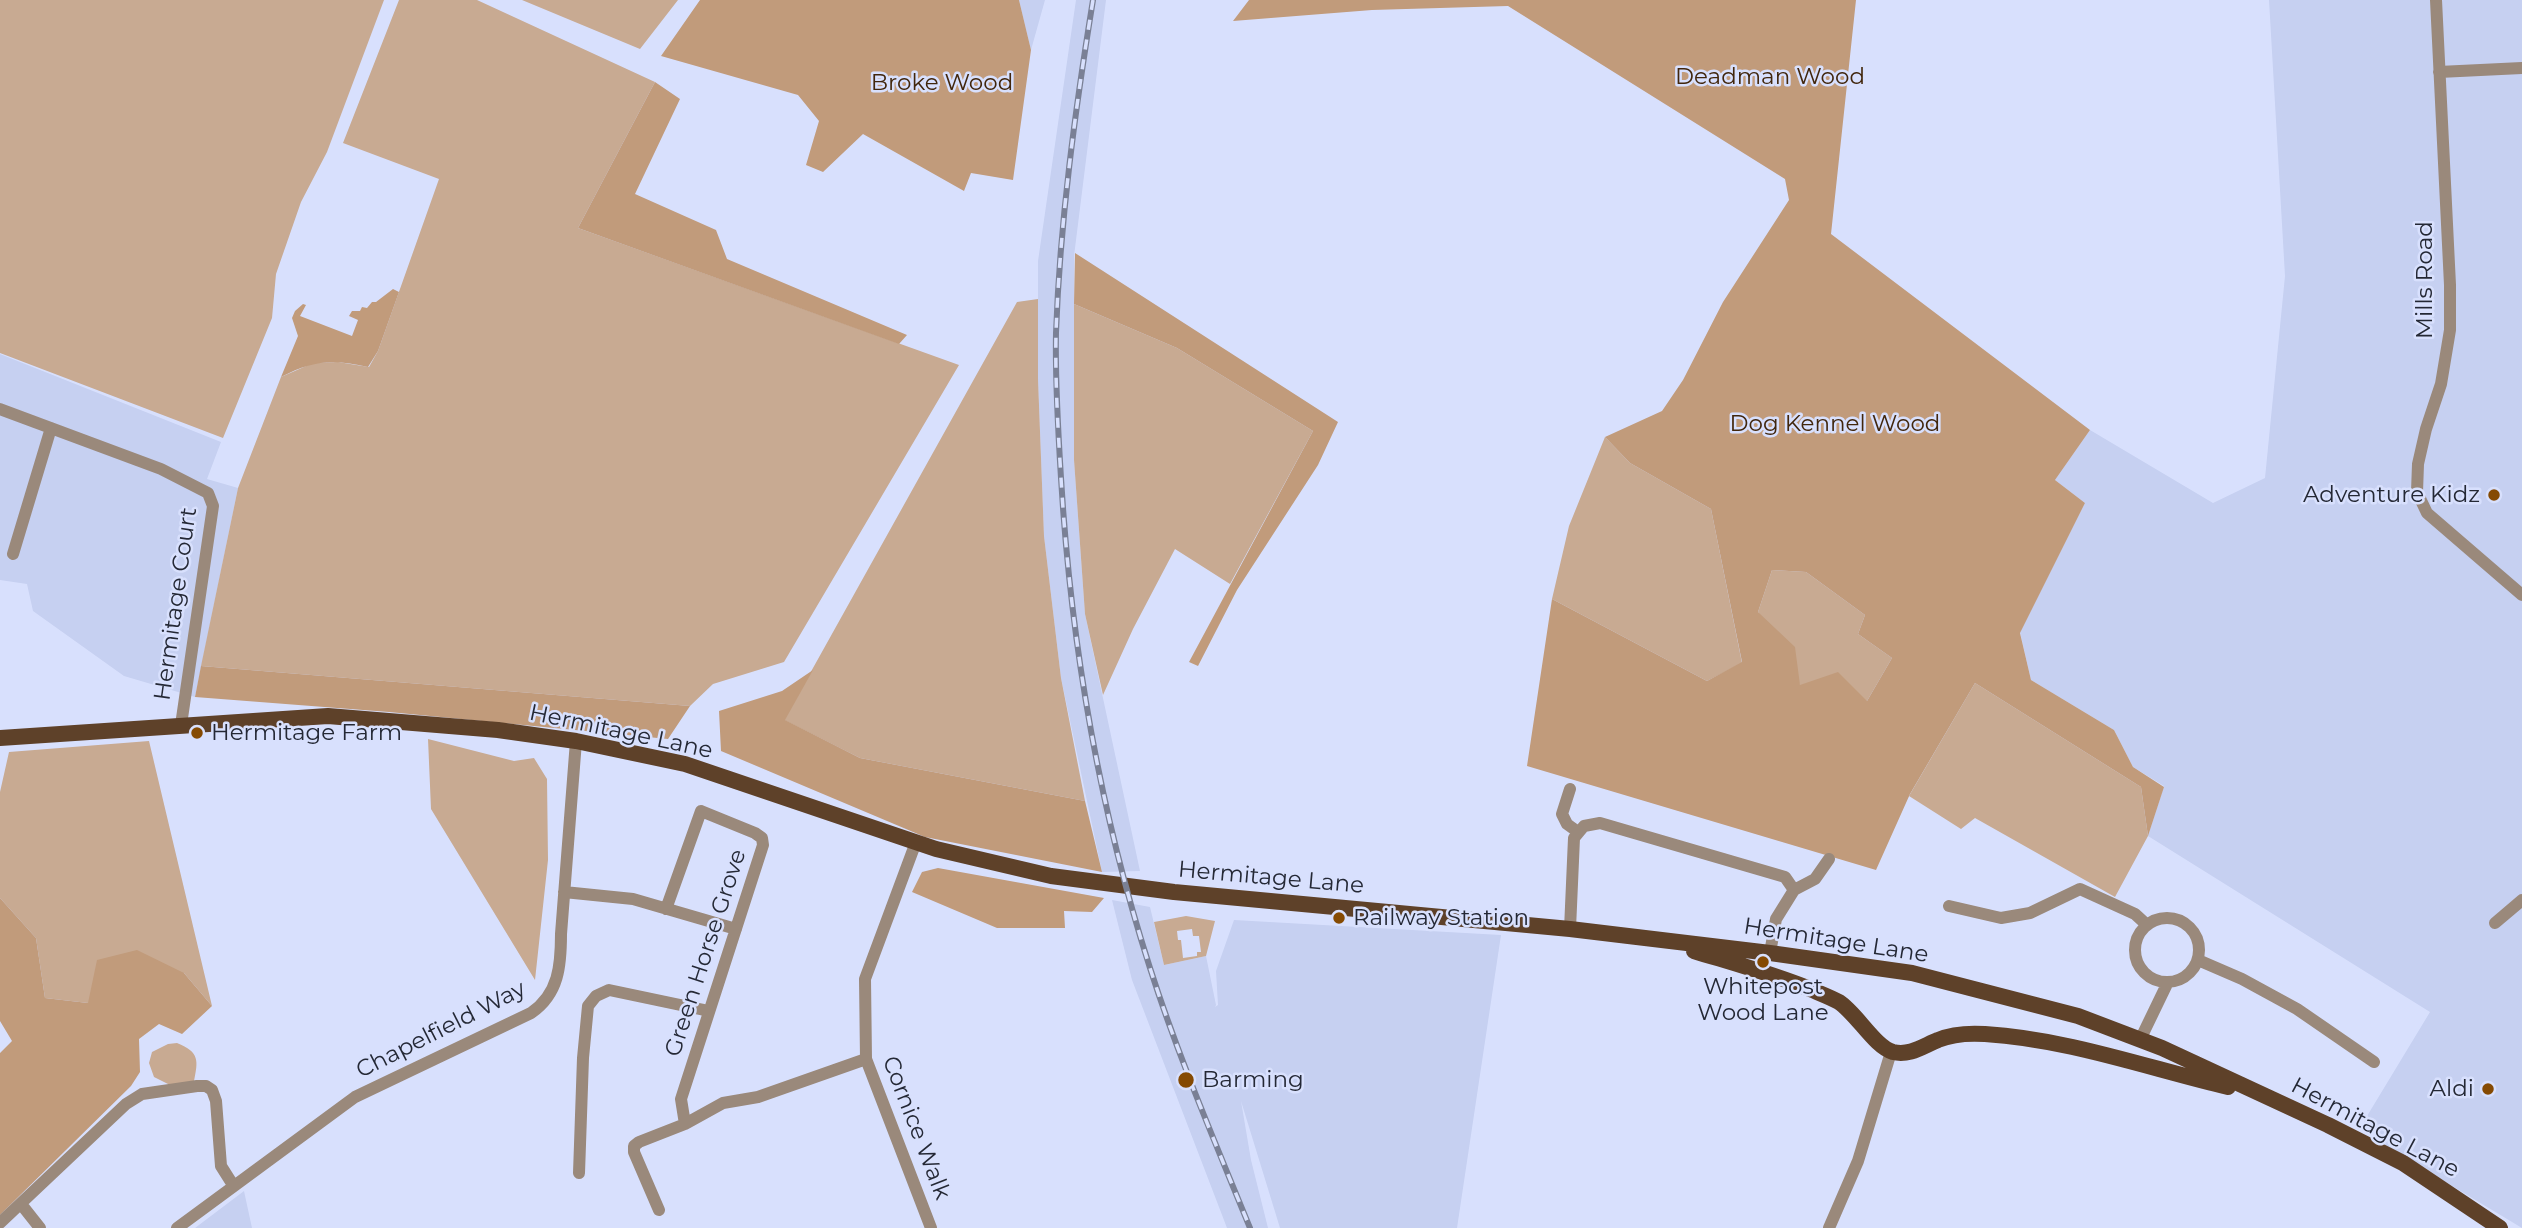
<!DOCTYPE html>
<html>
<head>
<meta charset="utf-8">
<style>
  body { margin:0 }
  canvas { display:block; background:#d8e0fd }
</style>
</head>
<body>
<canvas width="2522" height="1228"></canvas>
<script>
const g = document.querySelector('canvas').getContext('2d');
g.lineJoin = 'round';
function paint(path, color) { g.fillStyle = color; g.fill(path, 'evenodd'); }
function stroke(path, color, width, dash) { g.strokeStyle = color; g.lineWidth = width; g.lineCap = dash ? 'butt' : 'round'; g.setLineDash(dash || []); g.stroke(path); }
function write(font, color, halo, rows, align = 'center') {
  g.font = font + ' Montserrat,sans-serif'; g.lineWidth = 5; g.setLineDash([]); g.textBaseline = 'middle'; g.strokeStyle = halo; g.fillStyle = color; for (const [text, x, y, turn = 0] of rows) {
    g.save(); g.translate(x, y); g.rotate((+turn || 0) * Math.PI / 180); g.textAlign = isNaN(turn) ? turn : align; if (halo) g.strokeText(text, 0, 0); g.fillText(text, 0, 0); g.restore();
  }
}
paint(new Path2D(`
  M1019,0H1045L1031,50Z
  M1076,0H1106L1074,256V460L1085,614L1140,871L1102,872L1061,678L1044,536L1038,379V261Z
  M2269,0H2522V1228L2379,1142L2364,1121L2430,1012L2148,836L2164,786L2133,767L2114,730L2031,680L2020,632L2085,503L2055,480L2090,430L2213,503L2265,478L2285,276Z
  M0,354L221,442L207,479L238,488L195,697L124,676L33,611L27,584L0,580Z
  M1112,900L1150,907L1164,965L1206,956L1216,1005L1215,1007L1218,1005L1216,971L1234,920L1501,935L1457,1228H1280L1241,1101L1251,1160L1268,1228H1227L1132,980Z
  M244,1191L252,1228H195Z`), '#c6d0f1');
paint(new Path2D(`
  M0,0H384L327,152L301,202L276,274L272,318L223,438L0,353Z
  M399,0H477L655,82L578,228L959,365L784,662L713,684L690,706L201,666L238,488L281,377L313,363L338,362L369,367L378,351L439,179L343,143Z
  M522,0H678L640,49Z
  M1038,299V379L1044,536L1061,678L1085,801L860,758L784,720L1017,302Z
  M1074,304L1177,348L1313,431L1230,584L1175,549L1133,629L1103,695L1085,614L1074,460Z
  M1605,437L1630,463L1711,509L1742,663L1707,681L1552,599L1569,526Z
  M1772,570L1806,572L1865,615L1858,634L1892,658L1867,701L1800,685L1758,612Z
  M1975,683L2141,787L2148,836L2115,897L1975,818L1961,829L1909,796Z
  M428,739L514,761L534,758L547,779L548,860L535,980L431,809Z
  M149,741L212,1006L184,973L88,1003L45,998L36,938L0,898V792L9,752Z
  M1186,916L1215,921L1206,956L1164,965L1154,922ZM1192,929L1193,936H1199L1201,952H1197V956L1183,958L1181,940H1178L1177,931Z
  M177,1043C200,1052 198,1061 194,1081L172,1086L154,1077L149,1063L152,1052L168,1044Z`), '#c8aa92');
paint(new Path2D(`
  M700,0H1019L1031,50L1013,180L971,173L964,191L863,134L823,172L806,165L819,121L798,95L661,56Z
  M1249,0H1856L1831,234L2090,430L2055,480L2085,503L2020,633L2031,680L2114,730L2133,767L2164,787L2148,836L2141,787L1975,683L1910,794L1876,870L1527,766L1552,599L1707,681L1742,662L1711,509L1630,463L1605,437L1662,411L1683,380L1723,302L1789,200L1785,179L1508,6L1372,10L1233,21ZM1772,570L1806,572L1865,615L1858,634L1892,658L1867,701L1838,672L1800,685L1795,647L1758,612Z
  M655,82L680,99L635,194L716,230L727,259L907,335L899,344L578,228Z
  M1075,253L1338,422L1318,465L1237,590L1198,666L1189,662L1313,431L1177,348L1074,304Z
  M393,289L399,292L378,351L368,367C334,359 313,360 281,377L298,336L292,318L295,311L303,304L306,305L300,316L352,336L358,320L349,316L352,311H360L362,307L367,308L372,302H376Z
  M201,666L690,706L668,739L389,712L195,697Z
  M813,670L785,720L860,758L1085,801L1102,872L925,837L721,751L719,711L782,691Z
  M938,868L1104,898L1092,912L1064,911L1065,928H997L912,892L922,872Z
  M0,898L36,938L45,998L88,1003L97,960L137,950L184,973L212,1006L182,1034L159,1024L139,1039L140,1072L131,1086L0,1215V1053L12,1041L0,1021Z`), '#c19b7b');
stroke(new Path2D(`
  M2436,0L2450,285V330L2441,384L2426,429L2418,464L2417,492L2427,513L2522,595
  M2439,72L2522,68
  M0,409L161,469L208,493L213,506L181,725
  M13,554L51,428
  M1570,789L1562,814L1567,824L1578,832
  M916,842L865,979L866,1059L931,1228
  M1794,890L1815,879L1829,859
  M564,892L633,899L736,929
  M1949,906L2001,918L2030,913L2080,889L2135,914L2147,925
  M666,909L701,811L755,833L762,838L763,845L681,1099L685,1124
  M2135 950a32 32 0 1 1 64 0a32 32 0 1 1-64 0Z
  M2495,923L2522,900
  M1570,929L1574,838L1584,826L1600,823L1785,877L1794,890L1776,919L1770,953
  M2198,960L2242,979L2297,1009L2374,1062
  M2140,1040L2168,982
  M579,1173L583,1058L588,1006L596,996L609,990L709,1011
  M21,1204L40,1228
  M659,1210L634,1152V1146L639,1142L685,1124L723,1103L758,1097L866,1059
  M0,1223L126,1104L142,1094L197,1086H206L212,1090L216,1101L221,1166L233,1185
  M177,1228L355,1097L531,1013C559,994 561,965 561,934L576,741
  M1829,1228L1858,1161L1891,1052`), '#9a897b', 12);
stroke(new Path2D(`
  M0,738L328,716L498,730L576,741L685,764L936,849L1051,876L1174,892L1570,929L1770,953L1912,973L2078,1016L2162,1048L2328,1125L2403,1163L2500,1228
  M1694,951C1733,963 1773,974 1810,989C1819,993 1830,997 1839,1002C1857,1014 1875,1047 1893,1052C1910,1056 1923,1046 1938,1040C1952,1034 1969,1033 1985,1034C2067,1039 2148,1068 2228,1087`), '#5e4129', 16);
const rail = new Path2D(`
  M1093,0C1075,111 1060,221 1056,333C1055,381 1058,430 1061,478C1071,645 1099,809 1150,968C1178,1056 1215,1142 1250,1228`);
stroke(rail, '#7a8095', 6);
stroke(rail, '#d8e0fd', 3.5, [10]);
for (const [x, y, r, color] of [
  [2494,495,7,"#854a03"],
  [197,733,7,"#854a03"],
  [1339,918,7,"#854a03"],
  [1763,962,7,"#854a03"],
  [1186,1080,9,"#854a03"],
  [2488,1089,7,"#854a03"]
]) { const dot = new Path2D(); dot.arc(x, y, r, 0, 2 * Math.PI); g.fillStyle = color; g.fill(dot); stroke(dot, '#d8e0fd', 2.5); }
write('23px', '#41260c', '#d8e0fd', [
  ["Deadman Wood",1770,77],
  ["Broke Wood",942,83],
  ["Dog Kennel Wood",1835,424]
]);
write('23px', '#242835', '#d8e0fd', [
  ["Mills Road",2425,280,-90],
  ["Hermitage Court",176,604,-82],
  ["Hermitage Lane",621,732,12],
  ["Hermitage Lane",1271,878,5],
  ["Hermitage Lane",1836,941,9],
  ["Green Horse Grove",706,953,-72],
  ["Chapelfield Way",441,1030,-27],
  ["Cornice Walk",916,1128,69],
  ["Hermitage Lane",2375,1128,28]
]);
write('23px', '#242835', '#d8e0fd', [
  ["Adventure Kidz",2480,495,"right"],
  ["Hermitage Farm",211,733],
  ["Railway Station",1353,918],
  ["Whitepost",1763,987,"center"],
  ["Wood Lane",1763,1013,"center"],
  ["Barming",1202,1080],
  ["Aldi",2474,1089,"right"]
], 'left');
</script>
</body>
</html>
